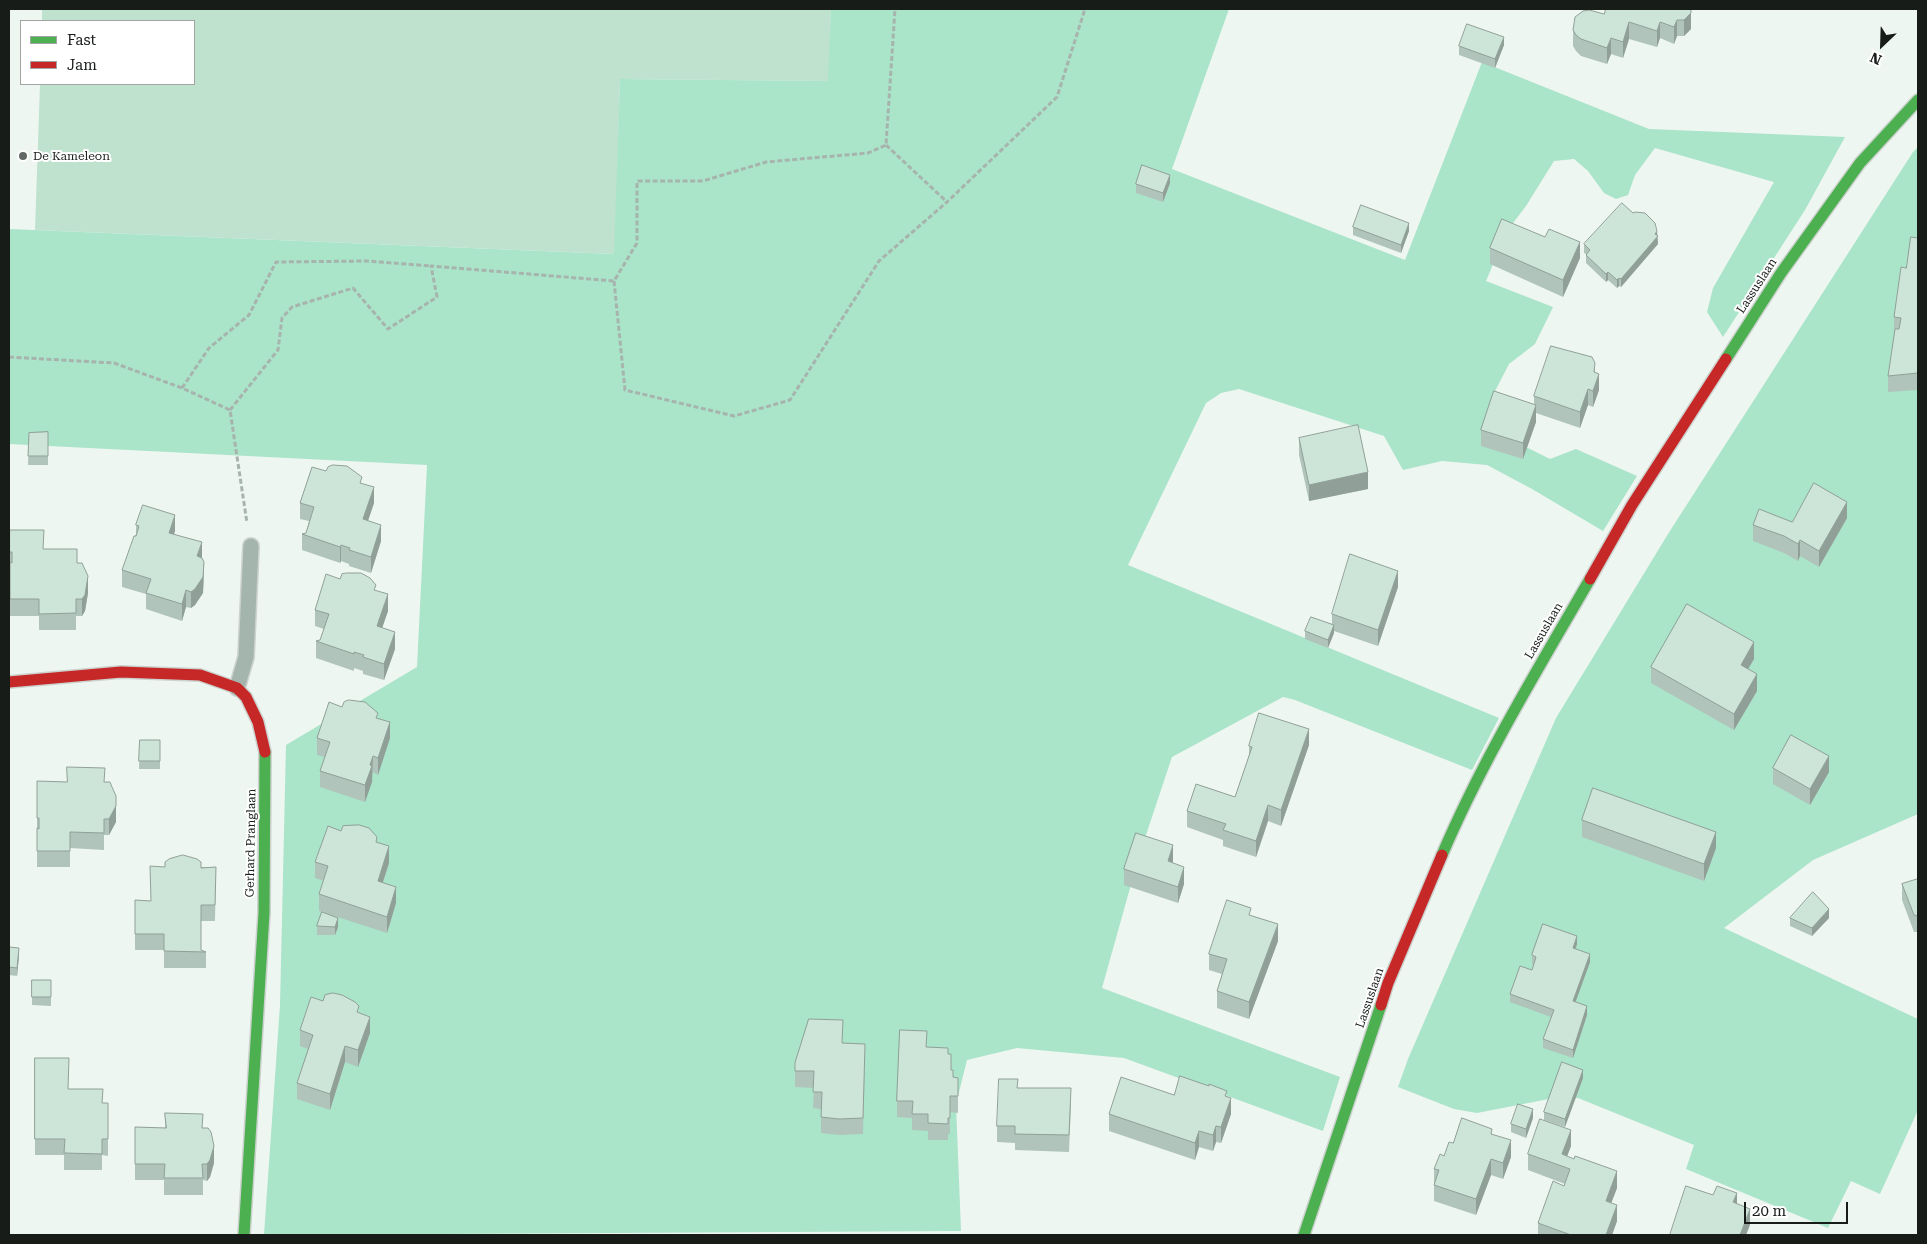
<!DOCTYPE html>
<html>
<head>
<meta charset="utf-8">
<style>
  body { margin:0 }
  #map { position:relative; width:1927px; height:1244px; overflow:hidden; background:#eef6f1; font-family:"Roboto Serif",serif }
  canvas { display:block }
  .frame { position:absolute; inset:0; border:10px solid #171c19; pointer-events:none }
  .legend { position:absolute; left:20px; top:20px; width:175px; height:65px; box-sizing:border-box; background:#fff; border:1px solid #a2a4a3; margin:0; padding:6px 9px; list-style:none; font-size:15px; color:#171c19 }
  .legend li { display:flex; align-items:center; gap:10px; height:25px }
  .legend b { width:25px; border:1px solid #a2a4a3 }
  .north { position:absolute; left:1857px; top:20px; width:50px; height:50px; -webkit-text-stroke:4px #fff; paint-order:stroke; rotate:204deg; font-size:14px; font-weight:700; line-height:20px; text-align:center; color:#171c19 }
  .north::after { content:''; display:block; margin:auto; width:18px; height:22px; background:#171c19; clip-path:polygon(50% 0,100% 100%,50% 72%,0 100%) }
  .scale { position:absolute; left:1744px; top:1202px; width:104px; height:22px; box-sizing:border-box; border:2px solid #171c19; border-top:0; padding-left:6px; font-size:15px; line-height:18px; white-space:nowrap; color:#171c19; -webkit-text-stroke:4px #fff; paint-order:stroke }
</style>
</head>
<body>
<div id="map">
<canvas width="1927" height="1244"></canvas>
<div class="frame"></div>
<ul class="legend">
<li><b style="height:6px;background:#4caf50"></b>Fast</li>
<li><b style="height:6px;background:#c62828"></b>Jam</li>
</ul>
<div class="north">N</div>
<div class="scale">20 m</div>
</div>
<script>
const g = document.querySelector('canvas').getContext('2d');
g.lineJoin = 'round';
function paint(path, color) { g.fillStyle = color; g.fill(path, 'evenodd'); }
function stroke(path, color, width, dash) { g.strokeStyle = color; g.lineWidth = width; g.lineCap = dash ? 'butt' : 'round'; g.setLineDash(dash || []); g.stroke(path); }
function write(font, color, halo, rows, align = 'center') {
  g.font = font + ' "Roboto Serif",serif'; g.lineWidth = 4; g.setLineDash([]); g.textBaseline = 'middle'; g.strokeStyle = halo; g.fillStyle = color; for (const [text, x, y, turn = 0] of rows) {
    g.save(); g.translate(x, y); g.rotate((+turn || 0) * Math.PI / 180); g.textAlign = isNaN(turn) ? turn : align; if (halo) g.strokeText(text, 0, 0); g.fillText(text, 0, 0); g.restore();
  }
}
paint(new Path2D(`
  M42,9H831L829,81L620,79L615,254L35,230L40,84H194V21H42Z`), '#bfe2cf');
paint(new Path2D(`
  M831,9H1229L1172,169L1405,260L1482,62L1649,129L1845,137L1805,210L1723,337L1707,312L1713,288L1774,182L1655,148L1635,175L1628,195L1616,199L1604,193L1588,171L1574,159L1554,161L1526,206L1507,231L1486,281L1553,307L1535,344L1509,364L1492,397L1510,439L1550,459L1576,449L1637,476L1603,531L1532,489L1487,465L1442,461L1403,470L1384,436L1239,389L1221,393L1206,403L1128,565L1499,718L1472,770L1295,700L1283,697L1172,757L1139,856L1102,988L1340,1077L1323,1131L1124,1058L1017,1048L967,1060L956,1104L961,1231L264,1235L280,1005L286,745L417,667L427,465L9,444V229L614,254L620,79L828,81Z
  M1918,147V814L1813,860L1724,928L1918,1019V1110L1880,1194L1851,1181L1828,1228L1686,1169L1694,1145L1578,1098H1554L1477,1113L1454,1109L1398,1087L1408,1059L1556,718L1668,534L1913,152Z`), '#aae4c9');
const lane = new Path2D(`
  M237,688L246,657L251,546`);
const fast = new Path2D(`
  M1726,359L1781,273L1860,163L1918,100
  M1442,855C1483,759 1538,669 1590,579
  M244,1235L264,913L265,752
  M1304,1235L1381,1005`);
const jam = new Path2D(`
  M1590,579L1632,505L1726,359
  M9,682L121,672L200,675L237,688L246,697L258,722L265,752
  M1381,1005L1388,983L1442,855`);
stroke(lane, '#ccd2ce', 18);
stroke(fast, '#ccd2ce', 14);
stroke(jam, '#ccd2ce', 14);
stroke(new Path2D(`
  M886,145L947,202
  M614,281L625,390L734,416L790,400L879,261L947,202L1057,97L1085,9
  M9,357L114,363L182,388L230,410L247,523
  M182,388L209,348L249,315L276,262L367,261L431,266
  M230,410L278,350L282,318L292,307L353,288L388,329L437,297L431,266L614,281L637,243V181H703L766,162L868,153L886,145L895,9`), '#a7b4ad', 3, [5, 2.5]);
stroke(lane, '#a3b5ac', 15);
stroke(fast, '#4caf50', 11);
stroke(jam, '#c62828', 11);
paint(new Path2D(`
  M1691,9V29L1684,36H1677L1674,44L1660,38L1657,47L1629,39L1623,58L1611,54L1607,64L1581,56L1576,51L1573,46V30L1604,14Z
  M1504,45L1495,68L1459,55V46Z
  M1170,183L1163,202L1136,193V184Z
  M1353,227L1409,231L1401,253L1353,235Z
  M1657,235L1658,244L1621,287L1619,286L1617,288L1608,280L1606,282L1586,263V254L1584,253V244Z
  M1918,238V390L1888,392V376L1895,333H1894V317Z
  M1490,248L1580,258L1563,297L1490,264Z
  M1595,372L1599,390L1593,407L1588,405L1580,428L1536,413V422L1523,459L1481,446V430L1534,405V396Z
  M48,432V465H28L29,433Z
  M1299,438L1368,489L1309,501L1299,455Z
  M362,483L374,503L368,521L381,541L371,573L349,566V564L341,561L340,563L302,550V534L306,533L309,521L300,519V503Z
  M1847,518L1819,567L1800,556L1798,561L1784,553L1753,541V525Z
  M136,525L175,531L174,534L202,558L204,579L203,593L195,605L191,608L186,607L182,621L146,609V594L122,587V570L136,534Z
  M10,530L43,549L77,563L88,593L85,611L82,616H76V630H39V616H10Z
  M1398,587L1378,646L1334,631V633L1328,648L1305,639V631L1332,624V614Z
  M376,591L388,611L382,628L395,649L384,680L363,674V671L354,668V671L316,658V641L320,640L324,629L315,626V610Z
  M1754,659L1748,669L1757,691L1734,730L1651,683V667Z
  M378,719L390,738L378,775L373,772L372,774V782L365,802L320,787V771L325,757L317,755V738Z
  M140,740H160V769H139Z
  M1309,745L1281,826L1268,821L1256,857L1223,846V840L1187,827V811L1235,797L1249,756V746Z
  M67,767L105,782L116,822L109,835H104V850L70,848V867H37V781L67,782Z
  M1773,768L1829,772L1810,805L1773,784Z
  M1582,820L1716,848L1704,881L1582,837Z
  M341,831L377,843L389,863L383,882L396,903L387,933L319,911V894L324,881L315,878V862Z
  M1173,861L1172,863L1184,884L1178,903L1124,885V869Z
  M165,867H216L215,921H201V950L206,952V968H164V950H135V900L151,901Z
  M1918,879V932H1914L1902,900V884Z
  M1790,918H1829L1812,936L1790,926Z
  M317,926L338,927L335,935H317Z
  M1278,941L1249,1019L1217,1008V991L1222,974L1209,970V954Z
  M1577,944L1576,949L1590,962L1575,1002L1587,1015L1573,1058L1543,1048V1039L1551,1017L1510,1002V994L1532,970L1534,964H1532V955Z
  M9,947L19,956L17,976L9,975Z
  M32,980H51V1006L32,1005Z
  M359,1013L370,1033L358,1067L345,1062L330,1110L297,1099V1083L308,1049L300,1046V1030Z
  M843,1043L865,1061L863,1134L839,1135L821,1133V1109L813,1108L814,1088L795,1087V1063Z
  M927,1047L948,1054L953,1077L958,1078V1113L950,1112V1134H948V1140H928V1131L912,1130V1118L897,1117V1101Z
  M35,1058L69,1089L103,1103H108V1156L102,1155V1170H64V1155H35Z
  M1583,1078L1565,1127L1544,1120V1112Z
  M1018,1088L1071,1104L1069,1152L1015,1150V1143L997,1142V1126Z
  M1174,1095L1227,1097L1231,1114L1221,1143L1216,1142L1213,1151L1199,1147L1195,1160L1109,1131V1114Z
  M165,1113L203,1128L214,1163L210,1177L207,1181L203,1180V1195H164V1180H135V1127L165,1128Z
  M1533,1118L1526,1138L1511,1132V1124Z
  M1492,1134L1511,1157L1503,1179L1491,1175L1476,1215L1434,1201V1169L1453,1143Z
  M1571,1146L1567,1156L1617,1188L1611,1203L1617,1221L1612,1235H1538V1223L1565,1184L1528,1170V1154Z`), '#b0c4bb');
paint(new Path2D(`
  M1691,13V29L1684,36V20Z
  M1677,20V36L1674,44V27Z
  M1629,22V39L1623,58V42Z
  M1660,22V38L1657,47V31Z
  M1504,37V45L1495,68V59Z
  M1611,38V54L1607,64V48Z
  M1170,175V183L1163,202V193Z
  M1409,223V231L1401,253V245Z
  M1657,231L1658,244L1621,287V279Z
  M1580,242V258L1563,297V280Z
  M1608,272V280L1606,282V274Z
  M1619,278V286L1617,288V280Z
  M1595,363V379L1599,374V390L1593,407V391Z
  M1588,389V405L1580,428V412Z
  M1536,405V422L1523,459V443Z
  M1368,472V489L1309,501V485Z
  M374,487V503L363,535V519Z
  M1847,502V518L1819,567V551Z
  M175,515V531L169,549V533Z
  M381,525V541L371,573V557Z
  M1800,540V556L1798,561V544Z
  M202,542V558L197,556Z
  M341,545V561L340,563V547Z
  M204,562L203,593L195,605L191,608V592Z
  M1398,571V587L1378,646V630Z
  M88,576V593L85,611L82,616V599Z
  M186,590V607L182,621V604Z
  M388,594V611L377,643V626Z
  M1334,625V633L1328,648V640Z
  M395,632V649L384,680V664Z
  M1754,642V659L1741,681V665Z
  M1757,674V691L1734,730V714Z
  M390,722V738L378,775V758Z
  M1309,729V745L1281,826V810Z
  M373,756L372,782L365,802V785L370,765Z
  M1829,756V772L1810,805V789Z
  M116,796V822L109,835V819Z
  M1268,805V821L1256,857V841Z
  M1716,832V848L1704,881V864Z
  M1173,845V861L1168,878V861Z
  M389,846V863L378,897V881Z
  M1184,867V884L1178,903V887Z
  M396,887V903L387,933V917Z
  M1829,909V918L1812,936V928Z
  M338,918V927L335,935V927Z
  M1278,924V941L1249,1019V1002Z
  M1577,936V944L1573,956V948Z
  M19,948V956L17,976V968Z
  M1590,954V962L1573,1009V1001Z
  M1587,1006V1015L1573,1058V1050Z
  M370,1017V1033L358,1067V1050Z
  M345,1046V1062L330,1110V1094Z
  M1583,1070V1078L1565,1127V1119Z
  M1231,1098V1114L1221,1143V1127Z
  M1533,1109V1118L1526,1138V1129Z
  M1216,1126V1142L1213,1151V1135Z
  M1571,1130V1146L1563,1167L1562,1154Z
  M1199,1131V1147L1195,1160V1143Z
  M1511,1140V1157L1503,1179V1163Z
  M214,1146V1163L210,1177L207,1181V1164Z
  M1491,1159V1175L1476,1215V1199Z
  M1617,1171V1188L1606,1217V1201Z
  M1737,1193V1209L1733,1202Z
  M1617,1205V1221L1612,1235H1606Z
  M1750,1209V1225L1746,1235H1740Z`), '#90a098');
const building = new Path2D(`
  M1606,9H1691V13L1684,20H1677L1674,27L1660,22L1657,31L1629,22L1623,42L1611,38L1607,48L1581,39L1576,35L1573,30L1575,17L1583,11L1589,10L1604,14Z
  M1467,24L1504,37L1495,59L1459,46Z
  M1142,165L1170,175L1163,193L1136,184Z
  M1622,203L1633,213L1635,212L1645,213L1655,223L1657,231L1655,234L1658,236L1621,279L1619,278L1617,280L1608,272L1606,274L1586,255L1590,250L1584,244Z
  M1361,205L1409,223L1401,245L1353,227Z
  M1502,219L1545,237L1549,229L1580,242L1563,280L1490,248Z
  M1911,237L1918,238V373L1888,376L1895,329H1899L1901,318L1894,317L1901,267L1906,268Z
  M1551,346L1592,357L1595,363L1594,372L1599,374L1593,391L1588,389L1580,412L1534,396Z
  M1494,391L1536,405L1523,443L1481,430Z
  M1358,425L1368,472L1309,485L1299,438Z
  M48,432V456H28L29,433Z
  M333,465L347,466L362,477L360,483L374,487L363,519L381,525L371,557L349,550L350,548L341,545L340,547L302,534L306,533L314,507L300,503L312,467L326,471L328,467Z
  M1814,483L1847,502L1819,551L1800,540L1798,544L1784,536L1753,525L1759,509L1792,522Z
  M143,505L175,515L169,533L202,542L197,556L202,558L204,562L203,577L195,589L191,592L186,590L182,604L146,593L151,579L122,570L134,536H136L139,526L136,525Z
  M10,530H44L43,549H77V563H82L88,576L85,595L82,599H76V613L39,614V599H10V562L12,563V552H10Z
  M1350,554L1398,571L1378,630L1332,614Z
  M347,573H361L370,578L376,585L374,590L388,594L377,626L395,632L384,664L363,657L364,655L354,652V654L316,641L320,640L329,614L315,610L326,574L340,579L342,574Z
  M1687,604L1754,642L1741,665L1757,674L1734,714L1651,667Z
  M1311,617L1334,625L1328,640L1305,631Z
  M349,700L365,702L378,713L376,718L390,722L378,758L373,756L370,765L372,766L365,785L320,771L330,742L317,738L329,702L342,707L344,702Z
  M1259,713L1309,729L1281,810L1268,805L1256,841L1223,830L1226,824L1187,811L1196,784L1235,797L1252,747L1249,746Z
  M1791,735L1829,756L1810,789L1773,768Z
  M140,740H160V761H139Z
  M67,767L105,768L104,782H110L112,787L116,796V806L109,819H104V833L70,832V851H37V828L39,829V818H37V781L67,782Z
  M1593,788L1716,832L1704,864L1582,820Z
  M359,825L369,828L377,837L376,842L389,846L378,881L396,887L387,917L319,894L328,866L315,862L328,826L341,831L343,826Z
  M1136,833L1173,845L1168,861L1184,867L1178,887L1124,869Z
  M183,855L197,859L201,862V868L216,867L215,905H201V950L206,952L164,951V934H135V900L151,901L150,866L165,867V862L169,859Z
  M1918,879V916L1914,915L1902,884Z
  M1813,892L1829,909L1812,928L1790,918Z
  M1227,900L1251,908L1249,915L1278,924L1249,1002L1217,991L1227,959L1209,954Z
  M322,912L338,918L335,927L317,926Z
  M1543,924L1577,936L1573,948L1590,954L1573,1001L1587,1006L1573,1050L1543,1039L1554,1010L1510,994L1520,966L1532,970L1536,957L1532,955Z
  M9,947L19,948L17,968L9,967Z
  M32,980H51V997H32Z
  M333,993L342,995L355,1002L359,1006L357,1012L370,1017L358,1050L345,1046L330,1094L297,1083L313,1035L300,1030L311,997L323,1001L325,995Z
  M809,1019L843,1020L842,1043L865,1044L863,1118L839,1119L821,1117L822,1092H813L814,1071H795V1063Z
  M900,1030L927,1031L926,1047L948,1048V1054H951V1070H953V1077L958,1078V1096H950V1118H948V1124L928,1123V1114H912L913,1101H897Z
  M35,1058H69L68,1089H103L102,1103H108V1139H102V1154L64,1153L65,1139H35Z
  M1562,1062L1583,1070L1565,1119L1544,1112Z
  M1180,1076L1209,1086V1084L1227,1091L1225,1096L1231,1098L1221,1127L1216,1126L1213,1135L1199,1131L1195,1143L1109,1114L1121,1077L1174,1095Z
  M999,1079H1018L1017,1088H1071L1069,1135L1015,1134V1126H997Z
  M1518,1104L1533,1109L1526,1129L1511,1124Z
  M165,1113L203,1114L202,1128H208L211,1132L214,1146L210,1160L207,1164H202L203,1178H164L165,1164H135V1127L166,1128Z
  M1462,1118L1492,1129L1491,1134L1511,1140L1503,1163L1491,1159L1476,1199L1434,1185L1439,1170L1434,1169L1440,1154L1444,1156L1449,1142L1453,1143Z
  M1540,1119L1571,1130L1562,1154L1574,1159L1575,1156L1617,1171L1606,1201L1617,1205L1606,1235H1571L1538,1223L1553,1181L1564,1186L1570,1169L1528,1154Z
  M1686,1186L1713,1195L1717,1186L1737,1193L1733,1202L1750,1209L1740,1235H1670Z`);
paint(building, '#cde4d9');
stroke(building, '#90a098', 1);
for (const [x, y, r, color] of [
  [23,156,5,"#626865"]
]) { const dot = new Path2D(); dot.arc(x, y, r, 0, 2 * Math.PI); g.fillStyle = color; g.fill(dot); stroke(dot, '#fff', 2); }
write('12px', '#171c19', '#fff', [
  ["De Kameleon",33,156]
], 'left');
write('12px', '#171c19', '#fff', [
  ["Lassuslaan",1757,286,-57],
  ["Lassuslaan",1544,631,-60],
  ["Gerhard Pranglaan",251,843,-89],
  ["Lassuslaan",1370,998,-71]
]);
</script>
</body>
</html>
